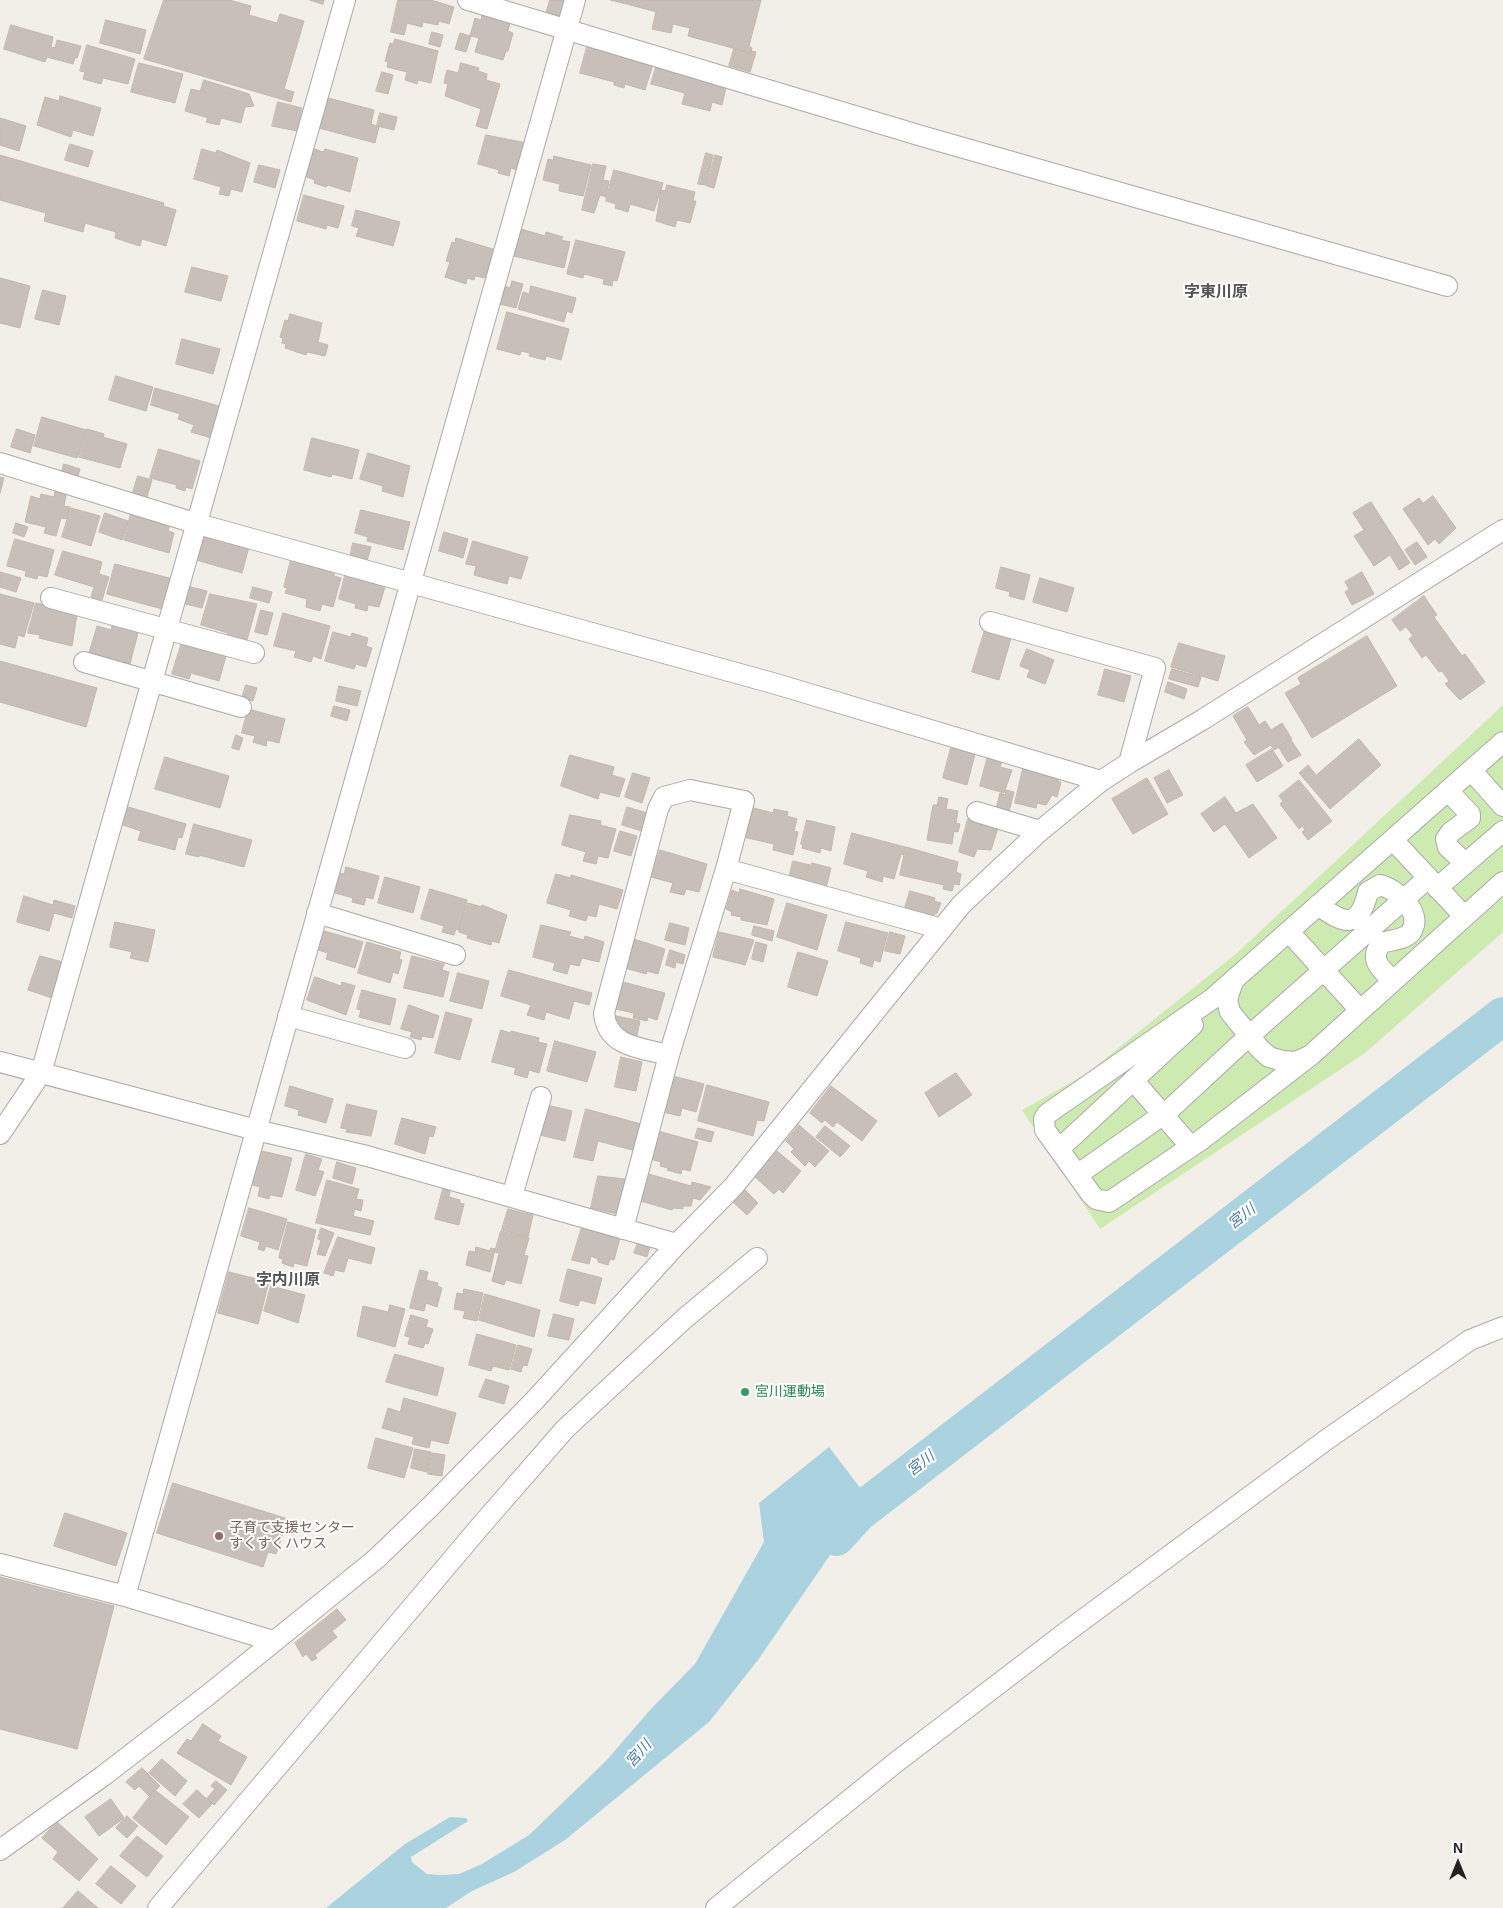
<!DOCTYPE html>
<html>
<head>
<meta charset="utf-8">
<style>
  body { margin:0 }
  #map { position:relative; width:1503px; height:1908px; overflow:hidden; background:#f2efe9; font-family:Helvetica,sans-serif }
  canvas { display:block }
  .north { position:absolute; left:1433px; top:1838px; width:50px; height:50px; -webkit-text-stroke:4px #fff; paint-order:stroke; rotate:0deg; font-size:14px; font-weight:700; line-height:20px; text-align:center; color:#222 }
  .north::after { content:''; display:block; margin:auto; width:18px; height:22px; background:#222; clip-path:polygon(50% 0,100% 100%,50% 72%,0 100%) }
</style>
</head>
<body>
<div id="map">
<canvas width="1503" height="1908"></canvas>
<div class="north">N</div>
</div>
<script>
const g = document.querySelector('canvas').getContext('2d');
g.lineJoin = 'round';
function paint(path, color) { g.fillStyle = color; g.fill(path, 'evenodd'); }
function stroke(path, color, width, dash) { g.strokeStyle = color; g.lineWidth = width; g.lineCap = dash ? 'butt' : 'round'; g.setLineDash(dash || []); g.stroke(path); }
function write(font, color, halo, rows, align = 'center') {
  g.font = font + ' Helvetica,"Noto Sans JP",sans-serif'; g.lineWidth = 4; g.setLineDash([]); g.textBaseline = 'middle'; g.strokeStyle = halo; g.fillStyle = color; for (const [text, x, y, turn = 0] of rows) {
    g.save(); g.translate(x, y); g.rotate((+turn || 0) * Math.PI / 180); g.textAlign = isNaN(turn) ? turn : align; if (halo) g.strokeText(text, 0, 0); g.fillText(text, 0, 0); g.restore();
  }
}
paint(new Path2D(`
  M1503,705V932L1365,1053L1100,1229L1022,1110L1086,1074L1237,953Z`), '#cdebb0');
paint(new Path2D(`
  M829,1447L881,1515L851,1530L839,1542L758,1660L709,1722L565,1840L514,1872L472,1891L446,1908H326L405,1844L450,1817L466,1818L468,1821L411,1857L412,1862L427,1874L440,1875L459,1874L482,1864L529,1835L606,1761L650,1710L695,1664L764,1542L759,1503Z`), '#aad3df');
stroke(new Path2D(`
  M836,1537L858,1513L1503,1016`), '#aad3df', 38);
const building = new Path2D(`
  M164,0H229L251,6L249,15L277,23L280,14L304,21L284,89L294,92L291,102L144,59Z
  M310,0H324L323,4Z
  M398,0H431L454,7L449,24L439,21L438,25L423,22L422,27L407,23L404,35L391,32Z
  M550,0H571L566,20L546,14Z
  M611,0H761L749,46L752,48L751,53L688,36L690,28L673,24L671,33L652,29L656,12Z
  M482,15L510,23L508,31L513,33L508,51H506L503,60L475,52L479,38L471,36L466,52L455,49L460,33L470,36L475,18L481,20Z
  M106,20L146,30L140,54L100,43Z
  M11,25L53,37L51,47L55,48L57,40L81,46L77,58H75L73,64L47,57L45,62L4,49Z
  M432,32L443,35L440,47L429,44Z
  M395,39L438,51L431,83L418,80L417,84L405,80L407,72L387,67L388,62L385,61L390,43L393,44Z
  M588,43L654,61L645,90L625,84L624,88L614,85V82L580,73Z
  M87,45L135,59L128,84L103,78L101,84L83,79L85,72L80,71Z
  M734,49L751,53L752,51L756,52L750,72L729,66Z
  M139,63L183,74L175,103L131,92Z
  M461,63L479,68L478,71L487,74L486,80L500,84L487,129L476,126L481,109L445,96L448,84L444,83L447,70L458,73Z
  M657,64L727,83L722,105L712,102L710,111L682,104L685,93L651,84Z
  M382,72L393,75L388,94L376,91Z
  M204,80L249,94L254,106L245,107L241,123L221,118L219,125L206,122L208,118L185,111L191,89L200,91Z
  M60,96L101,108L93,136L73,130L71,137L37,125L45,97L59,101Z
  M328,98L374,110L371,124L379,127L375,143L319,128Z
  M278,102L302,108L297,131L272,126Z
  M380,113L397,117L394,130L377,126Z
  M0,118L26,126L19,151L0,145Z
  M486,135L527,143L519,171L511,168L509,176L498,173L499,170L478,164Z
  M70,144L93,151L88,167L65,160Z
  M202,149L216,153L217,150L250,163L242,192L231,189L229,196L219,194L221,187L194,179Z
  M315,149L323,152L325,149L358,158L350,192L328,185L326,187L314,183L315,180L304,176L311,154H313Z
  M706,153L713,155L706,185L698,184Z
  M0,155L164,203L163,206L176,210L166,246L142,239L140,246L115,238L116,232L85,223L83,232L44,221L46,213L0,200Z
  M715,155L722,157L714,188L707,186Z
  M554,156L591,165L583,196L559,191L560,184L543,180L548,159L553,160Z
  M593,164L606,166L603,180L609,181L606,197L600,195L594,213L582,210Z
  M259,165L280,170L275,188L254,182Z
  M614,170L663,183L654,211L630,204L628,212L615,208L616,204L606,201Z
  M667,185L695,192L693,201H696L690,223L677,220L675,227L656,221L661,190L665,191Z
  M304,195L344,206L338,228L327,225L326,229L297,221Z
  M356,210L400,222L393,246L356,236L359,228L352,226Z
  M521,229L545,236L546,232L563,237L561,240L570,242L564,268L514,256Z
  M456,238L493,249L485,278L475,276L474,280L467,278L466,284L445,277L450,262L446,261L452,242L455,243Z
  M576,240L625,252L617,281L613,280L612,286L603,284L604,279L584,274L583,278L567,274Z
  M192,267L228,276L221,301L185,292Z
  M0,278L30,286L20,328L0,323Z
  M512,281L523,284L516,308L500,304L505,286L510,288Z
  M531,286L576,298L572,313L567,311L564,322L518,309L523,292L529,294Z
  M43,290L66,296L59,325L35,319Z
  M507,312L569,329L561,360L546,356L545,360L529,356L530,353L521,351L520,355L497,349Z
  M290,314L322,323L318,342L328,345L325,356L307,352L306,355L285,348L286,344L282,343L283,338L280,337L285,320L288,321Z
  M182,339L220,349L213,374L176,364Z
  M116,376L153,387L146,411L109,400Z
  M155,388L219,406L211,438L191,432L194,425L178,419L180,414L151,405Z
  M42,417L86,430L77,458L34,446Z
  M17,429L35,435L30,453L11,447Z
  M87,429L104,434L103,437L127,444L120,468L79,457Z
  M312,438L359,450L352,479L332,474L331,477L304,470Z
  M159,449L200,461L192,489L186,487L185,491L176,488L177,485L150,478Z
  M368,453L410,466L403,497L382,491L383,486L360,479Z
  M64,464L80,469L76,483L60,478Z
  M138,476L152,480L146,500L132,495Z
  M0,477L4,478L0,493Z
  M55,492L66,495L64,506L70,507L67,519L61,518L56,536L44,533L46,527L25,522L31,496L40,499L41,494L54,497Z
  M1433,496L1456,528L1439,544L1435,539L1428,545L1403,509L1419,498L1423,503Z
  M1371,502L1410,563L1399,570L1390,555L1374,566L1354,536L1364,530L1353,513Z
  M71,508L100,516L91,546L62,537Z
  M361,510L410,522L403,550L367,541L368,537L355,533Z
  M105,513L128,521L122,540L99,532Z
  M131,513L170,524L168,531L174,533L169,553L124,540Z
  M16,523L28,527L24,537L13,533Z
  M444,532L468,539L463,558L439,551Z
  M204,534L249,547L242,573L196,560Z
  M15,539L54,550L47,577L38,575L37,579L25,576L26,571L7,566Z
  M473,541L528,557L521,579L509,576L507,584L474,575L476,566L466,564Z
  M1417,542L1427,557L1415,565L1405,550Z
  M353,543L371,547L367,561L350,558Z
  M63,551L102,562L99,574L109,577L102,600L91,597L94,587L55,575Z
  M291,560L334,573V576L341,578L333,607L322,604L320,611L306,607L307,599L285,593L287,588L284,587Z
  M115,564L173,579L166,610L107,594Z
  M1001,567L1030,575L1024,600L1009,596L1010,592L996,588Z
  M0,572L21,578L16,592L0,587Z
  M346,572L386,583L379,607L368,605L367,611L355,608L356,604L339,599Z
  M1362,572L1374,594L1352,605L1345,592L1349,589L1345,582Z
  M1040,578L1074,588L1067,612L1033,602Z
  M187,586L207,591L202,608L182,603Z
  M253,587L272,592L269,603L250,598Z
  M0,594L34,603L24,637L18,635L15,648L0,644Z
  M210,594L257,604L247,640L242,638L241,642L226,638L228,633L201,625Z
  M1424,596L1437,615L1434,617L1462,656L1465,654L1485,682L1460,700L1445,684L1449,681L1442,671L1439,672L1426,655L1422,658L1409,639L1413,636L1406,627L1400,631L1392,620Z
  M36,603L77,614L72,646L39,638L40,635L28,633Z
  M261,610L273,613L267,635L255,632Z
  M283,613L330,626L321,659L313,656L311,662L294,657L296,651L274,646Z
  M113,622L139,629L130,664L104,659V657L89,653L97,626L111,630Z
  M985,630L1011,638L999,680L972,672Z
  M333,632L351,637L352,633L368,638L366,646L372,648L366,667L356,664L354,669L325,661Z
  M1367,636L1397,686L1312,738L1285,693L1301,684L1298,678Z
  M182,642L226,656L219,681L191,673L189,679L172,674Z
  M1179,643L1225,656L1218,681L1171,667Z
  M1027,649L1054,660L1045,684L1027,677L1030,670L1020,666Z
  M0,661L97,688L86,727L0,702Z
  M1105,669L1131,676L1124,702L1098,695Z
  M1172,669L1201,677L1198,687L1169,679Z
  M1168,682L1187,689L1184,699L1165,692Z
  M246,685L257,688L253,701L242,698Z
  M339,686L361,691L357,706L336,701Z
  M334,706L350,710L347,721L331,716Z
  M1248,707L1259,725L1265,721L1271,730L1282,723L1292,739L1274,750L1271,745L1254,755L1244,742L1247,740L1233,716Z
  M248,709L285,719L279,743L267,740L266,746L253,742L255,736L242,733Z
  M236,735L243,738L239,750L232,748Z
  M1359,739L1381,765L1330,809L1299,773L1308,765L1316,775Z
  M1291,740L1301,755L1288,762L1279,748Z
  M951,748L975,754L967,785L943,778Z
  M1272,749L1283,766L1257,782L1246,765Z
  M570,755L614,767L612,775L625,779L619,797L600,792L598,799L561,786Z
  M988,756L1002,761L1000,767L1012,770L1004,793L980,786Z
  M165,757L229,776L220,808L155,789Z
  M1023,769L1059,778L1058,782H1061L1057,797L1052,795L1046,805L1037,803L1036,808L1015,803Z
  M1169,770L1183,795L1167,803L1154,778Z
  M633,773L650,778L642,803L625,797Z
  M1147,778L1168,814L1133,834L1112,799Z
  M1299,780L1332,821L1308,840L1302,832L1305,830L1302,826L1299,829L1280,804L1283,801L1279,796Z
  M1006,790L1014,792L1009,812L996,809L1000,793L1005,795Z
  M939,797L948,799L946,809L958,811L956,823L960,824L958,832L954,831L952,844L927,840L933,805H937Z
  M1225,797L1236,813L1253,804L1277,838L1249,858L1225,824L1214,832L1201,814Z
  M125,806L186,824L182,838L178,837L175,850L138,840L141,831L120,824Z
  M627,807L647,813L642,831L622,825Z
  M750,807L773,813L774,809L788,812L787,816L797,819L794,831L798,832L793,855L773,850L774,844L743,837Z
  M570,815L601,821L600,825L616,829L608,858L598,856L596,864L583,861L586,852L562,845Z
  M968,819L998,828L991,850L977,849L974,857L959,852Z
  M807,820L835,827L831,851L821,848L820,853L802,848L803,845L801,844Z
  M194,824L252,840L244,867L199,855V857L186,854Z
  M620,831L637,836L631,856L614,851Z
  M852,833L905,847L903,855L901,854L894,879L883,876L882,882L866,877L868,871L844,864Z
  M906,847L958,862L956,872L961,874L959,885L954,884L952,891L943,889L944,885L900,875Z
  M660,850L707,864L699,892L686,889L684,895L670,892L673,883L651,877Z
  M793,861L810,865L805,883L789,878Z
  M812,863L831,868L826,888L806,883Z
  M346,867L379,876L373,899L366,897L364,905L352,902L353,898L335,893L340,873L344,874Z
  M556,874L571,878V875L623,890L617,909L599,904L596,917L588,915L586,921L569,916L571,910L547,903Z
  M385,877L420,887L413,913L378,903Z
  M430,889L467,900L459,930L456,929L454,935L442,932L444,926L421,919Z
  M740,889L774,899L767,925L741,920V917L731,915L732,912L726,909L732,890L739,893Z
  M910,891L935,898L934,901L941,903L937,913L930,917L904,911Z
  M24,896L53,905L54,900L75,906L72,918L54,913L49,931L17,922Z
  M468,903L482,907V905L507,915L499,943L492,941L491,945L467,938L468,935L459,932Z
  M787,903L827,915L817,950L777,937Z
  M115,922L155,930L148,962L130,958L132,952L110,947Z
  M846,922L888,933L880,962L874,960L872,967L860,963L861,958L838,951Z
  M670,923L689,928L685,945L665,940Z
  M541,925L571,932L569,936L584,940L585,936L604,942L599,962L582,958L579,966L570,964L567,974L553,970L555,963L533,957Z
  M754,926L774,931L772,941L752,935Z
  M324,931L363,942L355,968L326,959L328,953L318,950Z
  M719,932L754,940L745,965L713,957Z
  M890,932L905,936L900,954L885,951Z
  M634,939L665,949L658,974L647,971L646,974L625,968Z
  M367,942L401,952L399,959L402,960L398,974L393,972L390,983L358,973Z
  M756,942L767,945L763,962L752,959Z
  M670,950L685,955L683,964L676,962L675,968L666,965Z
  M798,952L828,961L817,996L788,987Z
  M40,956L63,962L52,998L28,990Z
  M412,956L444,964L442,970L449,972L443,997L404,988Z
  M509,970L592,993L589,1005L574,1001L569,1019L546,1012L544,1020L527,1015L531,1005L501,996Z
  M458,973L489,981L482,1009L450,1001Z
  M315,977L341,986L342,982L355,986L346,1015L307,1000Z
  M623,982L665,993L657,1020L648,1017L647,1021L633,1018L634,1013L615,1009Z
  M362,990L396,999L390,1025L359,1017L361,1010L357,1009Z
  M409,1005L439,1016L433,1038L422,1036L421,1040L410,1037L412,1032L401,1029Z
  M446,1012L472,1019L460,1060L435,1053Z
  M612,1015L640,1021L636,1040L617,1035Z
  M501,1030L510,1033L511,1031L539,1038L538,1042L547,1044L539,1073L529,1070L527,1078L514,1074L516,1068L492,1062Z
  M555,1041L596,1052L587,1082L547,1071Z
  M621,1057L642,1062L636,1091L615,1087Z
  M956,1073L972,1095L939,1117L925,1093Z
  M673,1076L704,1084L696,1112L682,1108L680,1116L663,1112Z
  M707,1085L769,1102L764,1121L757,1120L753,1136L698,1121Z
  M290,1086L333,1099L326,1123L298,1115L299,1110L285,1106Z
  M831,1086L877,1121L862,1141L837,1122L833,1127L825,1120L822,1123L810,1113Z
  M347,1104L377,1111L371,1136L346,1132L347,1129L341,1128Z
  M547,1105L572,1111L565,1141L540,1135Z
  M586,1109L641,1124L636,1151L598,1141L593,1161L574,1157Z
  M402,1118L436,1127L433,1137L429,1136L425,1154L395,1144Z
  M799,1125L829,1151L815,1167L809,1161L805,1166L791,1152L794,1149L786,1141Z
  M825,1126L850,1146L840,1157L816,1137Z
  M698,1128L714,1132L711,1142L695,1138Z
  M658,1131L698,1142L690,1171L682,1169L681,1174L667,1170L668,1168L660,1166L661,1162L650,1159Z
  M262,1151L292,1158L282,1197L270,1195L269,1199L258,1196L260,1187L253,1185Z
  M777,1151L801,1171L783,1193L779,1189L774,1194L755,1177Z
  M306,1154L322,1159L318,1170L324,1172L315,1196L296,1190Z
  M337,1162L356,1168L352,1184L333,1178Z
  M645,1173L691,1186L692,1182L711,1187L700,1200L693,1198L691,1206H683V1209L673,1208L672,1210L637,1200Z
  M598,1176L625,1179L617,1214L591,1208Z
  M327,1180L359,1189L356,1199L363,1200L361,1211L355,1209L353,1216L374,1221L370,1235L316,1223Z
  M443,1189L450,1191L449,1197L460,1200V1203L464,1204L459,1225L435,1219Z
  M744,1189L758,1203L747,1215L733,1202Z
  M249,1208L287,1219L278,1250L266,1246L264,1251L258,1249L260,1242L241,1236Z
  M508,1209L533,1215L528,1237L502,1230Z
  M288,1222L316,1230L307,1266L294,1263L293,1267L282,1263L283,1259L279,1258Z
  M582,1227L620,1238L614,1260L610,1259L608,1265L598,1262V1259L591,1256L589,1264L572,1260Z
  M321,1228L334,1233L325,1256L317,1254L321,1240L318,1239Z
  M501,1231L529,1238L524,1255L528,1256L521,1284L506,1280L504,1285L492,1281L499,1253L495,1252Z
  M338,1237L375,1248L371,1264L348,1258L344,1272L335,1270L333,1276L324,1273Z
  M638,1243L650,1247L647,1257L634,1253Z
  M476,1247L490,1251L491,1248L495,1249L490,1272L466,1265L469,1251L475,1252Z
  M568,1269L602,1278L595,1304L580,1300L578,1306L560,1301Z
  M420,1270L428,1272L426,1280L438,1283L437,1286L442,1288L437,1307L426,1303L424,1311L410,1308Z
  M229,1272L269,1282L258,1324L218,1313Z
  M271,1286L305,1295L298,1323L264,1311Z
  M464,1289L483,1293L477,1321L463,1318L465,1311L454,1309L457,1293L463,1294Z
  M485,1294L540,1310L534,1337L479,1320Z
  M390,1305L405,1309L395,1347L357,1336L363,1306L388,1312Z
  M554,1314L574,1319L569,1340L548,1336Z
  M411,1315L428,1320L426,1327L433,1329L428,1344L425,1343L423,1348L408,1344L410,1337L405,1336Z
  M477,1334L516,1345L509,1370L493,1366L491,1371L469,1365Z
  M518,1345L532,1349L527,1366L523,1365L521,1372L511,1369Z
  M395,1354L444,1368L437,1396L386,1382Z
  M486,1379L509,1386L504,1404L479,1397Z
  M404,1398L456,1413L448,1444L431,1440L429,1448L412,1444L414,1437L382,1428L388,1408L400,1412Z
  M376,1438L413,1448L404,1478L368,1468Z
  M415,1449L431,1452L427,1472L411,1468Z
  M432,1453L445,1455L442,1476L428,1474Z
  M173,1483L288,1519L276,1554L268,1552L263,1567L157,1533Z
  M65,1513L127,1533L116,1566L54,1546Z
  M0,1577L114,1606L77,1749L0,1729Z
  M337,1609L346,1620L332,1631L337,1637L315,1655L317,1658L312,1661L306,1654L303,1657L295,1643Z
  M203,1724L221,1736L218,1741L247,1757L231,1785L177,1753L187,1739L191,1741Z
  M162,1759L187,1781L175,1796L149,1773Z
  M142,1768L160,1786L149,1796L139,1786L135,1790L126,1782Z
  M216,1781L227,1790L214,1805L207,1798L215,1789L211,1786Z
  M155,1790L189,1817L166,1845L133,1818Z
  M197,1790L212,1804L199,1818L183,1804Z
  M111,1799L124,1818L99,1836L85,1817Z
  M127,1816L138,1826L127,1838L116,1828Z
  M57,1822L98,1859L79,1881L53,1859L58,1852L42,1838Z
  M137,1836L163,1856L147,1877L120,1856Z
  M111,1866L136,1886L121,1904L96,1884Z
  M78,1891L98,1908H63Z`);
paint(building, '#c7bfb8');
stroke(building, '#c4b6ab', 1);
const minor = new Path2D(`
  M468,0L925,137L1447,286
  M0,463L198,524L776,684L1101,781
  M51,598L254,653
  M990,622L1155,668L1129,763
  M84,662L241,707
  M1471,770L1503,806
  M1448,791L1470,814V818L1451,832L1446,839L1448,847L1465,863
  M977,812L1040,831
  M1393,840L1464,916
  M726,869L942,929
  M1437,888L1503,831
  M1318,905C1344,924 1359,930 1368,892L1380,885C1397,889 1424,913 1411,932C1405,940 1390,940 1381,943C1369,960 1380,968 1393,981
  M317,913L455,955
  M1289,932L1360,1010
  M1233,981L1227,1000L1230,1012L1260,1049L1269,1057L1283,1061L1296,1062L1311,1055L1503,882
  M288,1016L405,1048
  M1311,1055L1201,1140L1109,1202L1096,1199L1091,1194L1045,1130L1044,1119L1047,1114L1212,999L1503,742
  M0,1062L256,1130L367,1156L677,1244
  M1133,1080L1191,1147
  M0,1134L41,1073L345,0
  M1059,1149L1193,1025
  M1077,1175L1168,1111L1249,1036L1428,878
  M512,1196L541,1097
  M623,1229L669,1055L726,869L744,801L690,790L664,797L658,809L604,1013C607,1047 641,1048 669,1055
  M0,1564L125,1596
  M273,1641L125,1596L575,0
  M0,1850L103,1776L208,1695L376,1559L430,1507L535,1400L677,1244L733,1187L961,905L1040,831L1101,781L1129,763L1202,720L1503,530
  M158,1908L478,1529L565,1429L684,1319L757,1258
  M716,1908L895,1763L1065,1633L1326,1440L1470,1340L1503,1327`);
stroke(minor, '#a9a9a9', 22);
stroke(minor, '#fff', 20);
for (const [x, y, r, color] of [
  [745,1392,5,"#2e9e5b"],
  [219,1536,5,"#8d6e63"]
]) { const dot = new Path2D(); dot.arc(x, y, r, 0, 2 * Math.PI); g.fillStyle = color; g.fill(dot); stroke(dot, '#fff', 2); }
write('14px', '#27864d', '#fff', [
  ["宮川運動場",755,1392]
], 'left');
write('14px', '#785e54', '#fff', [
  ["子育て支援センター",229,1528],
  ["すくすくハウス",229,1544]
], 'left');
write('italic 15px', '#4a7aab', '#fff', [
  ["宮川",1242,1217,-38],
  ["宮川",921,1464,-38],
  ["宮川",639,1754,-48]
]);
write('bold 16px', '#555', '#fff', [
  ["字東川原",1216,293],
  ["字内川原",288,1281]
]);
</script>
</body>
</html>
